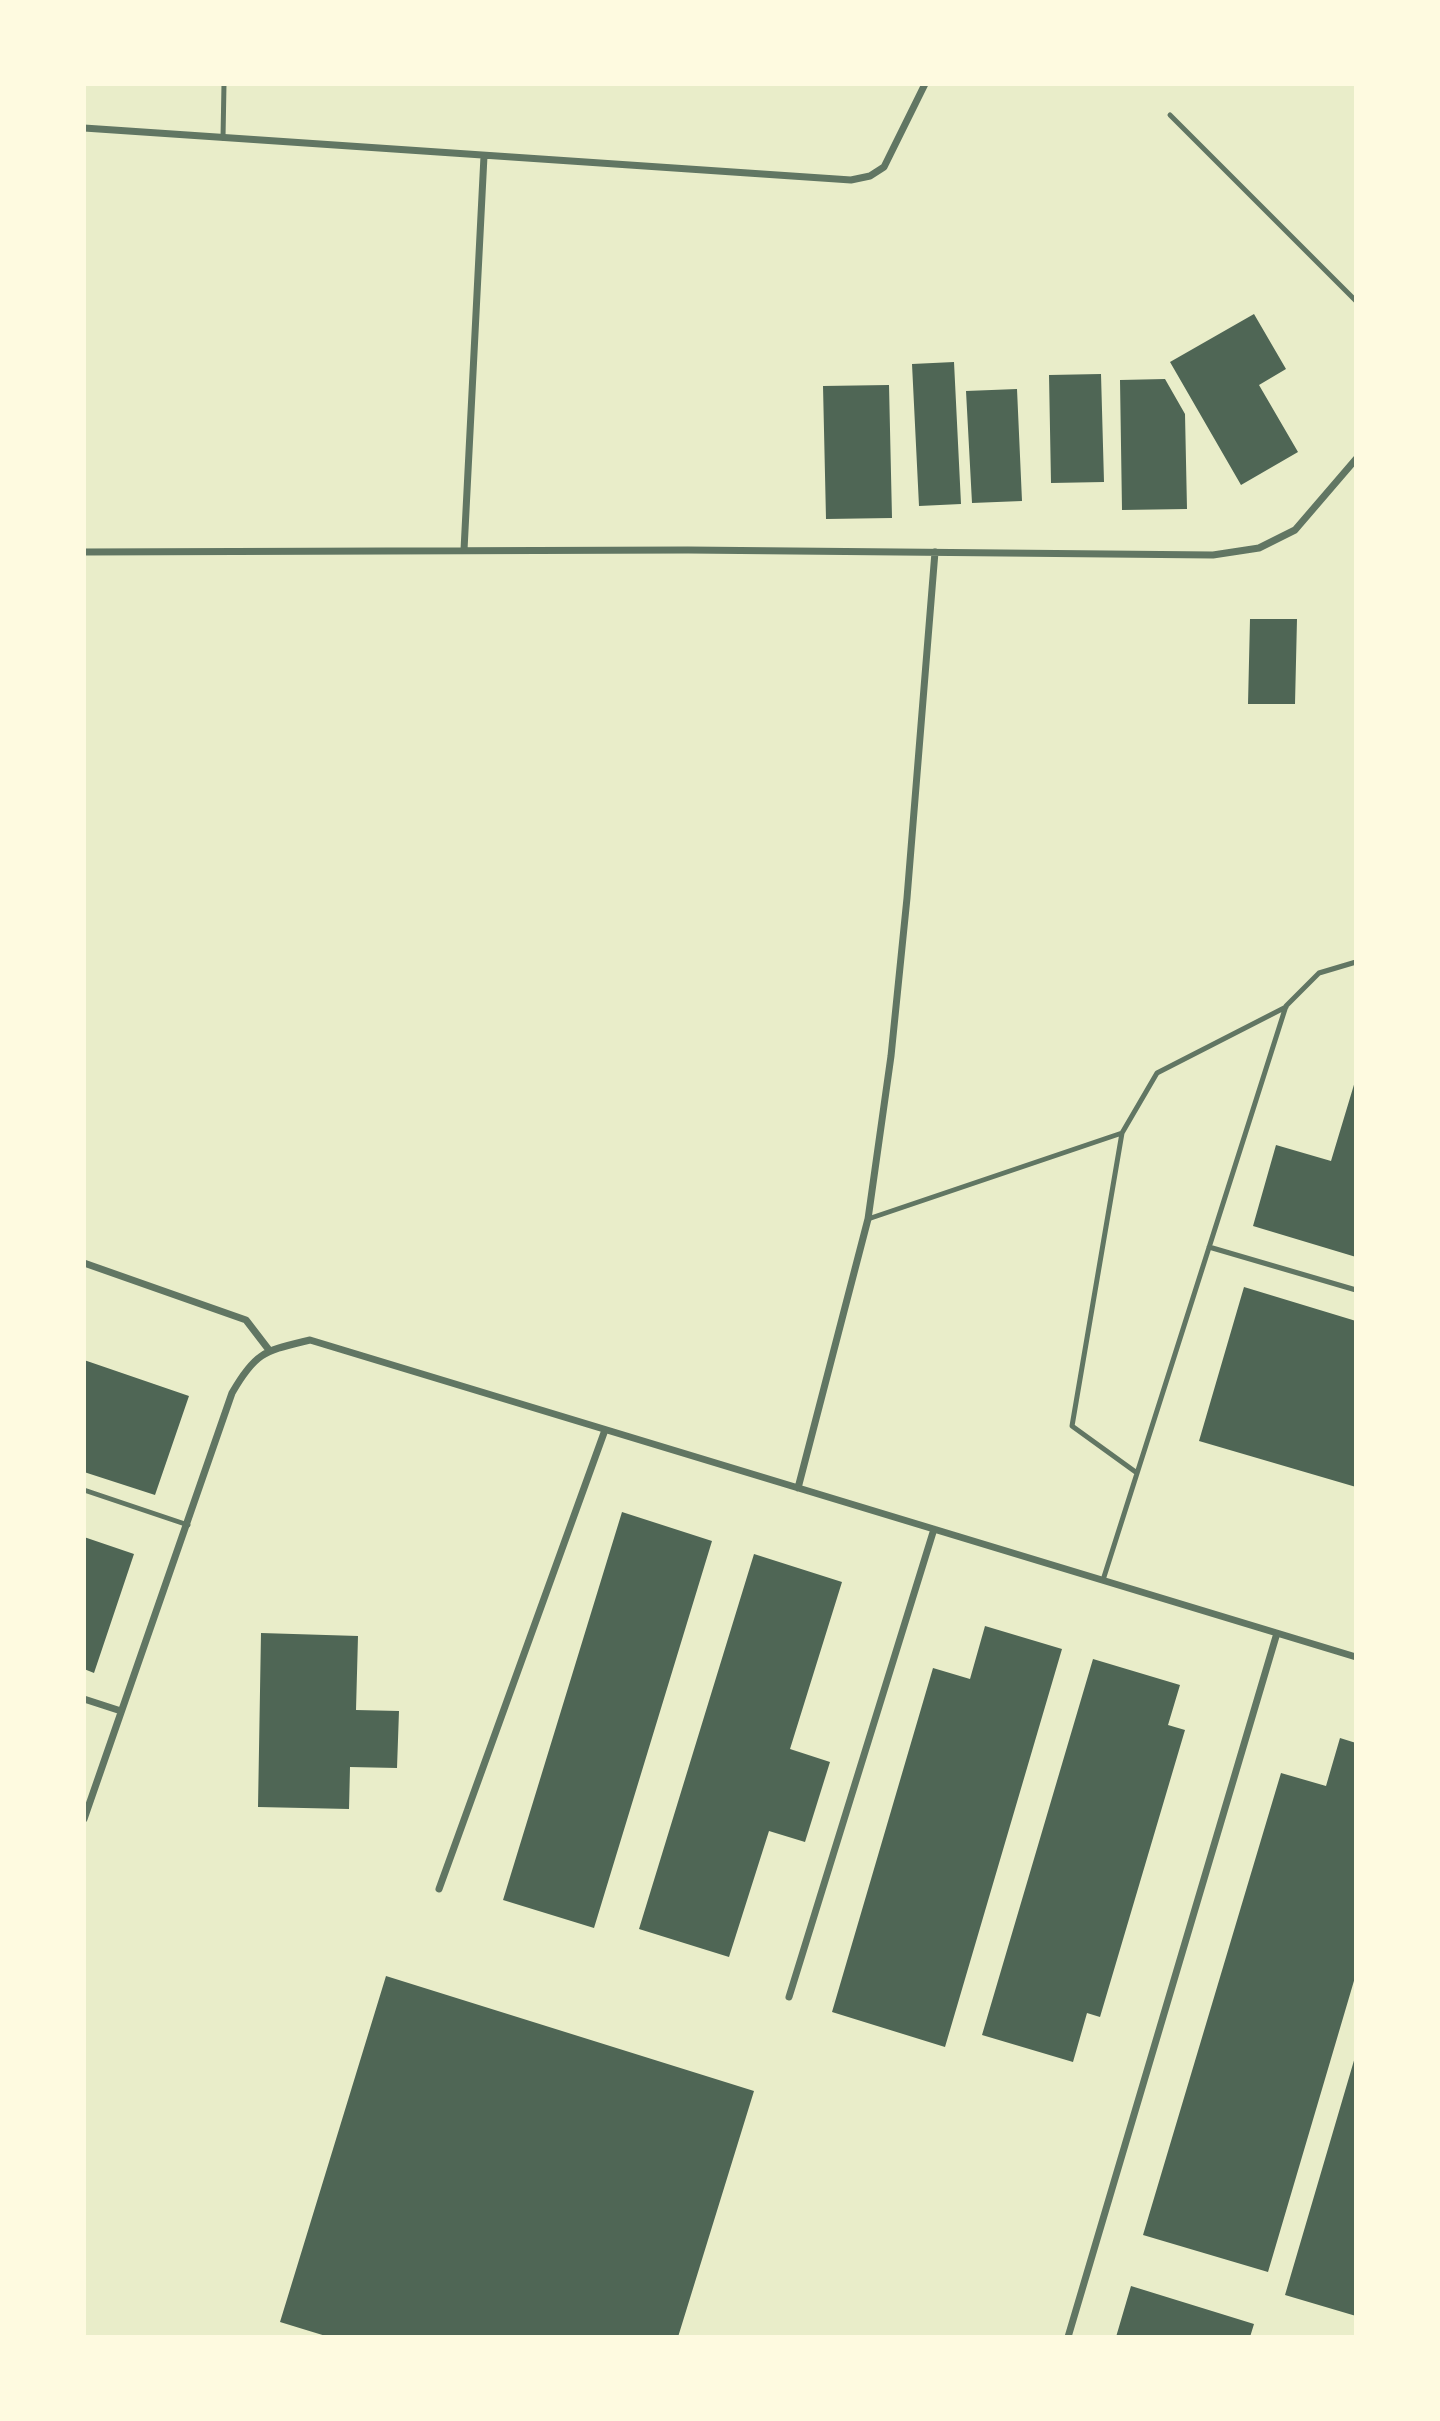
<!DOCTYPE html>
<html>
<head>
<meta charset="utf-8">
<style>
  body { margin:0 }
  #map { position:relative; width:1440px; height:2421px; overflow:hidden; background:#e9edc9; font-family:Raleway,sans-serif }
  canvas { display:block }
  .frame { position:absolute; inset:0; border:86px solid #fefae0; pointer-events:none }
</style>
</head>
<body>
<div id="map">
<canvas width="1440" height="2421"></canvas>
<div class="frame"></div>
</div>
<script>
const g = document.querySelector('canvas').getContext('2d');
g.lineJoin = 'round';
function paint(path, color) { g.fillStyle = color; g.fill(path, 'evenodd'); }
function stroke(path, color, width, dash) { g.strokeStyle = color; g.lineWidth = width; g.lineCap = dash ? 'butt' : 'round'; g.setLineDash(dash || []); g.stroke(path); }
paint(new Path2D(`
  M1254,314L1286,369L1259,385L1298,452L1241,485L1170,362Z
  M954,362L961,504L919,506L912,364Z
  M1101,374L1104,482L1051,483L1049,375Z
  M1165,379L1185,414L1187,509L1122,510L1120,380Z
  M889,385L892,518L826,519L823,386Z
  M1017,389L1022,501L972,503L966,391Z
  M1250,619H1297L1295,704H1248Z
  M1356,1078V1257L1253,1226L1276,1145L1331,1161Z
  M1244,1287L1356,1321V1487L1199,1441Z
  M84,1360L189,1396L155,1495L84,1472Z
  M622,1512L712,1541L594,1928L503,1900Z
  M84,1537L134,1554L94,1673L84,1669Z
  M754,1554L842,1582L790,1749L830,1762L805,1842L769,1831L729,1957L639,1929Z
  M985,1626L1062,1649L945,2047L832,2012L933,1668L970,1679Z
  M261,1633L358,1636L356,1710L399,1711L397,1768L350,1767L349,1809L258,1807Z
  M1093,1659L1180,1685L1168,1725L1185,1730L1100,2017L1087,2013L1073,2062L982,2035Z
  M1340,1738L1356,1743V1974L1268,2272L1143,2235L1281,1773L1326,1786Z
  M386,1976L754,2091L678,2337H329L280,2322Z
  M1355,2057L1356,2058V2316L1285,2295Z
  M1131,2286L1254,2324L1250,2337H1116Z`), '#4f6655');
stroke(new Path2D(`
  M1170,115L1356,301
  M223,138L224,84
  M868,1219L1122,1133
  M1209,1247L1356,1290
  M1137,1473L1072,1426L1122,1133L1157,1073L1286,1007
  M84,1490L188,1525
  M1103,1580L1286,1006L1319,973L1356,962`), '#617663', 5);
stroke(new Path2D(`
  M84,128L851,180L870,176L884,167L925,84
  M464,550L484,156
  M84,552L688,550L1213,555L1259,548L1295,530L1356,459
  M84,1263L246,1320L269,1350
  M798,1488L868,1219L891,1056L907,898L935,552
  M84,1699L121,1711
  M84,1819L232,1393C256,1351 265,1351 310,1340L1356,1657
  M439,1889L605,1430
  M789,1997L934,1529
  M1068,2337L1277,1633`), '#617663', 7);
</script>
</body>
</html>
